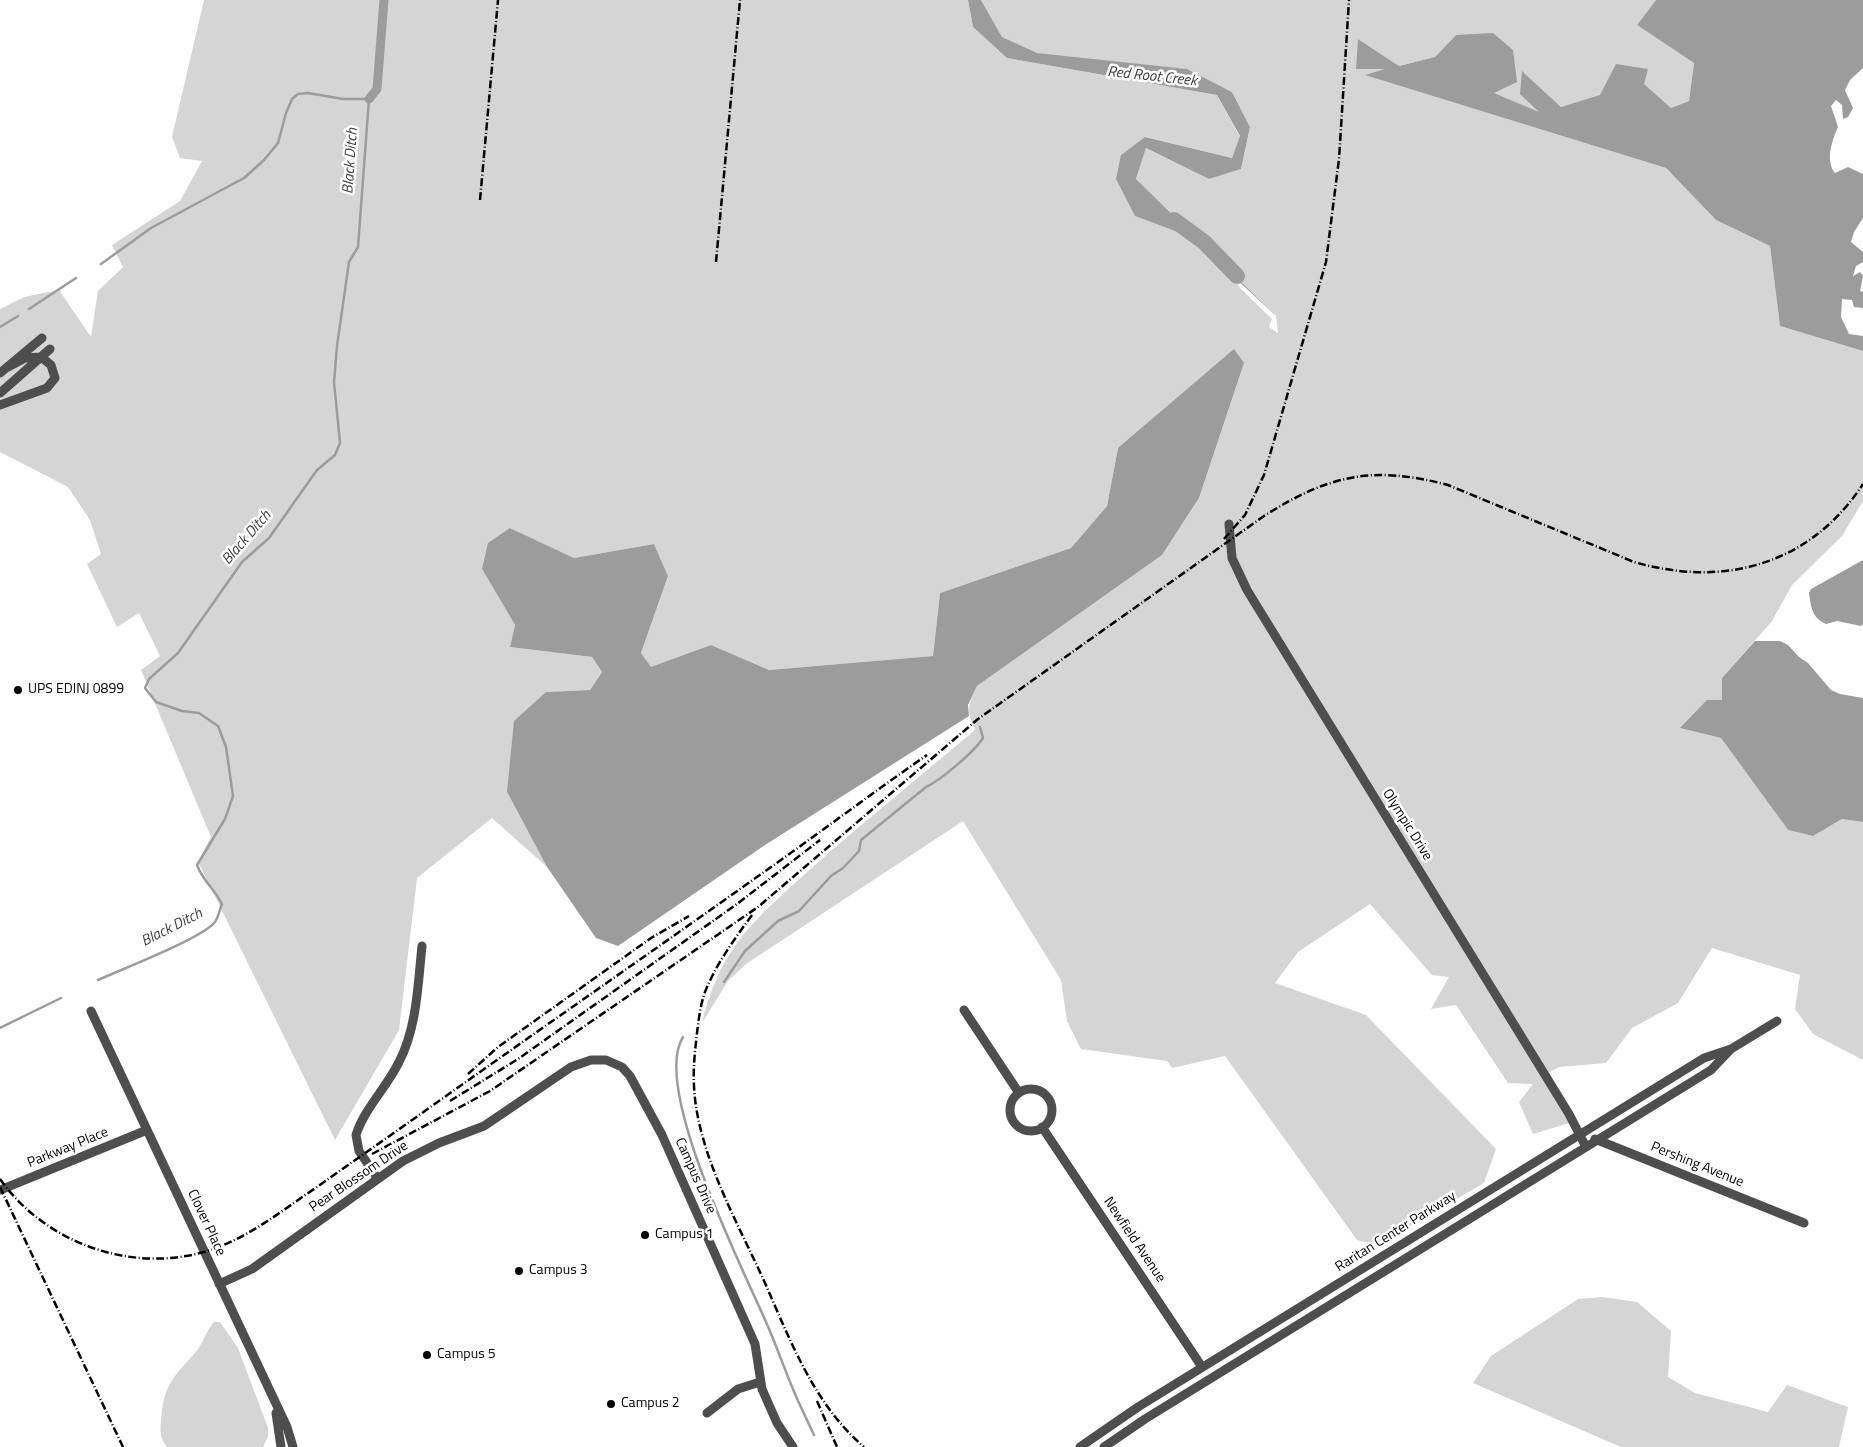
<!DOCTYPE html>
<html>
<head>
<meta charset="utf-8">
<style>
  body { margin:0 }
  canvas { display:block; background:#fff }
</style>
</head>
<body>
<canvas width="1863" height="1447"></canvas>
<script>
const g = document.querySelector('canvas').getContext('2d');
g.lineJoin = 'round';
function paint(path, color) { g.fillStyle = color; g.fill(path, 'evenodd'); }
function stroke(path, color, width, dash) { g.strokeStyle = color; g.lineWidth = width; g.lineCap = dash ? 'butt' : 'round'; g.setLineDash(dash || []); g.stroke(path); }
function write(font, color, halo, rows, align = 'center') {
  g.font = font + ' "Titillium Web",sans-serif'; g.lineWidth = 5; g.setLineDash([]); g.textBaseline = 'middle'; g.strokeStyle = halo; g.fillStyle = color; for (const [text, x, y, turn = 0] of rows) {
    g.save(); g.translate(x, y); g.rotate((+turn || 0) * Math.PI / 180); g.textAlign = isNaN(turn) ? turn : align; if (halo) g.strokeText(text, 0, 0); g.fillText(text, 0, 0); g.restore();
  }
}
paint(new Path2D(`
  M204,0H968L973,27L1007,58L1217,95L1240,137L1232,158L1146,137L1121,155L1135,216L1191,237L1233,277L1239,287L1272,319L1269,327L1278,333L1276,316L1136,179L1146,148L1209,179L1241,169L1250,127L1232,92L1186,69L1037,54L1002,37L981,0H1656L1637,25L1694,63L1689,101L1671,108L1643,84L1561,107L1523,72L1541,113L1493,93L1456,35L1435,57L1399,66L1358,39L1357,69H1388L1366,75L1666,168L1716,220L1770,246L1780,326L1863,351V501L1842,536L1792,585L1772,621L1722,678V700L1681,728L1721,738L1788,830L1813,836L1842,819L1863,822V1060L1813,1034L1795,1009L1800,975L1712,948L1678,1003L1632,1028L1606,1063L1559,1067L1548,1073L1576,1121L1533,1134L1519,1102L1533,1084L1508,1083L1456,1005L1431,1009L1449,977L1432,975L1370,904L1298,952L1275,983L1366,1015L1496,1149L1484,1183L1378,1245L1357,1240L1225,1056L1172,1068L1167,1061L1081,1049L1067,1021L1061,980L963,821L746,964L728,981L702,1023C708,995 720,966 737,943C759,913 788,890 815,865C867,819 922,775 975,730C966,710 968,706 977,686L1162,555L1199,498L1244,363L1118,448L1107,506L1071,548L940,593L933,656L769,670L711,645L651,668L641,653L668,576L654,544L574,558L510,528L482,569L515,625L510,647L592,657L602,672L590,690L546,692L507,792L547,867L492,818L417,878L399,1030L335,1140L198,862L211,837L141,670L160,656L139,613L117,627L87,564L101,554L90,520L68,487L0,452V309L24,297L59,290L91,337L98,291L123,267L112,245L180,201L202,161L180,158L172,137Z
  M1602,1297L1637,1302L1671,1331L1668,1377L1695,1393L1768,1412L1787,1385L1848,1407L1839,1447H1621L1473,1383L1491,1356L1578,1299Z
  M214,1322H220L238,1348L268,1428V1436L263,1447H167C160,1439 160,1432 161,1422C163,1382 175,1377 198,1349C204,1340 207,1330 214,1322Z`), '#d5d5d5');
paint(new Path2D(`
  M968,0H981L1002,37L1037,53L1187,69L1232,92L1250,127L1241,169L1209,179L1146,148L1136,179L1276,316L1191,237L1135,216L1116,179L1121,155L1145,137L1232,158L1240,136L1217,95L1007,58L973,27Z
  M1656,0H1863V68L1850,80L1845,90L1853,108L1848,117L1843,119L1842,105L1836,100L1831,106L1838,127C1832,140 1825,161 1835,173L1848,167L1863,174V218L1854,232L1851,242L1863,252V262L1856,266L1853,276L1860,272L1863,276L1860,291L1863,292V308L1854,307L1852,300L1842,299L1841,317L1849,334L1863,336V351L1780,326L1770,246L1716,220L1666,168L1365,75L1385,69H1356L1358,39L1399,66L1435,57L1456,35L1493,33L1513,50L1517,82L1494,93L1539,112L1520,94L1522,71L1561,107L1600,95L1616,64L1648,69L1644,84L1671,108L1689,101L1694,63L1637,25Z
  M1234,349L1244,363L1199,498L1162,555L977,686L968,705L969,716L765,845L618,946L596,938L547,867L507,792L514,721L546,692L590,690L602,672L592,657L510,647L515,625L482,569L488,543L510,528L574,558L654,544L668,576L641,653L651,667L711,645L769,670L933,656L940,593L1071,548L1107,506L1118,448Z
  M1863,560V624L1861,626L1837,621L1826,624C1812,618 1811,607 1809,593L1811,589Z
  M1755,641H1780L1788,645L1799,657L1808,663L1831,690L1840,694L1863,698V822L1842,819L1813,836L1788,830L1721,738L1680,728L1707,700H1722V678Z`), '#9c9c9c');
stroke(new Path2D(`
  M29,309L76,278
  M0,327L18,316
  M98,980C120,970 203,938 215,922C218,918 220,909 222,904C214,888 204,883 197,865L225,819L233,796L226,747L218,726L199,713L182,711L156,702L145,688L149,679L178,653L242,562L269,538L317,470L335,455L340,443L334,382L337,346L349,262L358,247L369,99H343L308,93L298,94L292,99L286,113L278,143L264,160L244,178L151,228L101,264
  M724,982L745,951L778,921L799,911L831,876L843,868L859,851L861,840L926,787C941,780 974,752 983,738L980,727
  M0,1028L61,998
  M683,1037C651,1087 743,1269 766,1322C778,1349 787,1377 799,1403L814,1435`), '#9c9c9c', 2.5);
stroke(new Path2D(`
  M369,99L377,89L384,0`), '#9c9c9c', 9);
stroke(new Path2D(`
  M1174,220L1204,242L1237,276`), '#9c9c9c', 16);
stroke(new Path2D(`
  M0,373L42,338
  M0,393L50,349
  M0,405L47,388L55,378L51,365L41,357L25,358L8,367
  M1229,524L1232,558L1247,590L1569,1114L1586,1147
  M964,1010L1019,1093
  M91,1011L287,1427L293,1447
  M1010 1110a21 21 0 1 1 42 0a21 21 0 1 1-42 0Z
  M1042,1127L1202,1367
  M1595,1139L1804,1223
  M378,1179L359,1151L356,1135C364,1109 387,1087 399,1062C417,1028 418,983 422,946
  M0,1190L147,1130
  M219,1284L252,1269L403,1161L439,1143L484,1126L571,1067L591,1060H606L622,1067L630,1076L662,1135L755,1344L762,1389L777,1423L793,1447
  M276,1413L281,1447
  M707,1413L738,1389L760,1382
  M1080,1447L1138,1407L1704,1058L1731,1049
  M1104,1447L1145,1419L1711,1070L1731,1049L1777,1021`), '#4e4e4e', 9);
stroke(new Path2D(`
  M480,200L498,0
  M716,262L740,0
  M1224,539L1245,515L1264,475L1326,262L1339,159L1349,0
  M752,915C736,937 719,960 708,985C701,999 699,1017 697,1033C695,1050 693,1068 694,1086C697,1153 738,1223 765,1283C791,1342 814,1404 864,1447
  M468,1074L498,1047L651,938L689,916
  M450,1101L518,1059L737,904L820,840
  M372,1154L490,1091L758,907L978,719L1264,516C1329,475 1372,465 1448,485L1634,562C1724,588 1810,565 1863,484
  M0,1179C43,1240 123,1271 196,1254C243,1243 278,1213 317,1187C352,1162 387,1138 422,1113C536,1032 650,953 764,872C818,834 872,793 927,755
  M0,1187L123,1447
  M817,1401L837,1447`), '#000', 2.5, [8, 2.5, 1, 2.5]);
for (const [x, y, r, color] of [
  [18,690,5,"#000"],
  [645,1235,5,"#000"],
  [519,1271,5,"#000"],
  [427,1355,5,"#000"],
  [611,1404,5,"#000"]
]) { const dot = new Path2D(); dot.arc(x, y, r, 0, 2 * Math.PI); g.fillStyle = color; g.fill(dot); stroke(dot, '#fff', 2); }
write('14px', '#000', '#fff', [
  ["UPS EDINJ 0899",28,690],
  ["Campus 1",655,1235],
  ["Campus 3",529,1271],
  ["Campus 5",437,1355],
  ["Campus 2",621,1404]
], 'left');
write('14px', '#000', '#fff', [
  ["Olympic Drive",1407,825,58],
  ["Parkway Place",68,1148,-22],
  ["Pershing Avenue",1697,1165,22],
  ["Campus Drive",695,1176,66],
  ["Pear Blossom Drive",359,1177,-34],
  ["Clover Place",206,1223,65],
  ["Raritan Center Parkway",1396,1232,-32],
  ["Newfield Avenue",1134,1240,56]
]);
write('italic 15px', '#3d3d3d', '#fff', [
  ["Red Root Creek",1152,77,6],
  ["Black Ditch",351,161,-86],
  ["Black Ditch",247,538,-49],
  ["Black Ditch",172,928,-27]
]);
</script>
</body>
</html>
